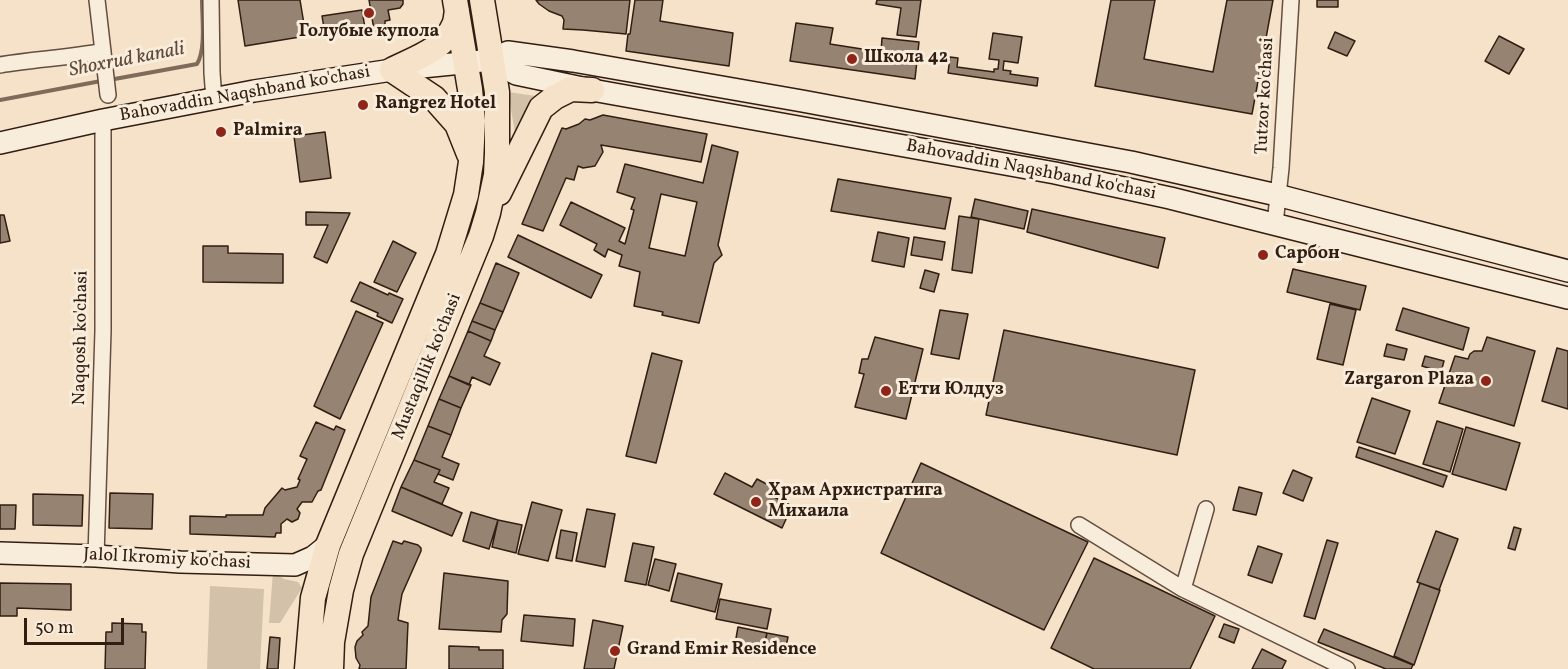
<!DOCTYPE html>
<html>
<head>
<meta charset="utf-8">
<style>
  body { margin:0 }
  #map { position:relative; width:1568px; height:669px; overflow:hidden; background:#f5e2c8; font-family:Vollkorn,serif }
  canvas { display:block }
  .scale { position:absolute; left:24px; top:618px; width:100px; height:27px; box-sizing:border-box; border:3px solid #321d12; border-top:0; padding-left:8px; font-size:18px; line-height:21px; white-space:nowrap; color:#321d12; -webkit-text-stroke:4px #f8ecdb; paint-order:stroke }
</style>
</head>
<body>
<div id="map">
<canvas width="1568" height="669"></canvas>
<div class="scale">50 m</div>
</div>
<script>
const g = document.querySelector('canvas').getContext('2d');
g.lineJoin = 'round';
function paint(path, color) { g.fillStyle = color; g.fill(path, 'evenodd'); }
function stroke(path, color, width, dash) { g.strokeStyle = color; g.lineWidth = width; g.lineCap = dash ? 'butt' : 'round'; g.setLineDash(dash || []); g.stroke(path); }
function write(font, color, halo, rows, align = 'center') {
  g.font = font + ' Vollkorn,serif'; g.lineWidth = 6; g.setLineDash([]); g.textBaseline = 'middle'; g.strokeStyle = halo; g.fillStyle = color; for (const [text, x, y, turn = 0] of rows) {
    g.save(); g.translate(x, y); g.rotate((+turn || 0) * Math.PI / 180); g.textAlign = isNaN(turn) ? turn : align; if (halo) g.strokeText(text, 0, 0); g.fillText(text, 0, 0); g.restore();
  }
}
paint(new Path2D(`
  M508,92L536,96L526,110L515,133Z
  M273,572L284,579L298,582L302,588L280,623H269Z
  M210,586L264,589L260,669H207Z`), '#d4c1a9');
stroke(new Path2D(`
  M109,80L197,64C206,49 202,18 202,0
  M0,100L101,81`), '#7f6b5a', 4);
const building = new Path2D(`
  M238,0H300L306,36L245,46Z
  M369,0H403V4L400,8L388,10L390,20L385,21V34L380,36L376,33L373,24Z
  M536,0H630L626,34L583,30L563,29L564,20L562,16L549,11L539,4Z
  M635,0H663L660,21L733,33L729,66L626,51L628,34H630Z
  M877,0H921L916,37L897,35L901,8L876,4Z
  M1111,0H1155L1144,59L1213,72L1227,0H1273L1252,114L1095,86Z
  M1317,0H1338V7H1317Z
  M362,10L365,28L325,34L322,16Z
  M796,23L833,28L830,44L881,52L882,38L919,42L915,79L790,61Z
  M1335,32L1355,41L1347,56L1328,48Z
  M993,33L1022,37L1018,63L1004,61L1003,70L1011,71L1010,74L1038,78L1037,86L948,73L950,57L958,58L957,67L994,72V69H998L999,60L989,59Z
  M1499,36L1524,49L1509,74L1485,61Z
  M603,115L707,134L701,162L601,145L603,152L595,166L583,168L578,166L574,180L566,178L543,231L522,224L562,128L566,129L579,124L585,119L590,120Z
  M325,132L331,178L300,182L294,136Z
  M712,145L738,152L718,245L722,255L714,263L699,323L662,315L663,312L634,306L640,272L619,266L622,255L608,249L605,257L594,250L597,244L560,225L571,202L625,228L619,241L625,244L634,210L631,209L635,198L617,192L625,164L703,183ZM661,194L697,202L685,256L649,248Z
  M838,179L951,198L945,229L831,211Z
  M975,199L1028,211L1024,229L971,217Z
  M1032,209L1165,238L1158,268L1027,232Z
  M306,212L350,213L327,263L314,257L328,225H306Z
  M0,215H4L10,241L0,243Z
  M959,216L979,219L972,273L952,270Z
  M878,232L909,238L904,267L872,261Z
  M518,235L602,275L591,298L508,257Z
  M914,237L945,242L942,260L911,255Z
  M393,241L416,253L397,292L374,282Z
  M203,246H228V253L283,254V283L203,282Z
  M496,263L519,273L503,312L480,303Z
  M1293,269L1366,286L1360,310L1287,292Z
  M925,270L939,274L934,292L920,288Z
  M360,282L388,295L389,293L403,299L392,323L377,316L378,313L351,301Z
  M480,303L503,312L495,330L472,321Z
  M1330,304L1356,310L1343,365L1317,359Z
  M1403,308L1469,328L1463,350L1396,330Z
  M940,310L968,314L959,359L931,354Z
  M356,311L383,323L340,419L314,406Z
  M472,321L495,330L491,341L468,331Z
  M1004,330L1195,370L1177,455L986,415Z
  M468,331L491,341L484,356L500,363L490,385L472,377L469,385L449,376Z
  M875,337L923,349L906,419L855,407L864,374L859,373L862,359H868Z
  M1487,337L1535,351L1514,426L1439,403L1455,356L1468,359L1470,354L1474,351H1482Z
  M1387,344L1407,349L1404,360L1384,356Z
  M1557,348L1568,351V409L1542,401Z
  M652,353L682,361L656,463L626,456Z
  M1425,356L1444,361L1441,372L1422,366Z
  M449,376L471,385L461,408L439,399Z
  M1372,398L1410,411L1395,454L1357,442Z
  M439,399L461,408L451,435L428,426Z
  M1437,421L1463,429L1450,472L1423,464Z
  M316,422L334,430L336,426L345,430L321,490L318,491L312,502H302L297,509L300,513L298,519L292,522L287,519L281,524V533H276L275,537L190,534V516L226,517V515H263L265,508L282,488L285,490L297,487L300,480L298,479L307,459L300,456Z
  M428,426L451,435L442,457L459,464L453,480L438,474L440,470L414,460Z
  M1466,427L1520,443L1506,490L1452,474Z
  M1359,447L1447,476L1443,487L1356,457Z
  M414,460L440,470L434,482L449,488L442,504L401,487Z
  M921,463L1088,542L1044,630L881,553Z
  M1293,470L1312,478L1303,501L1283,493Z
  M725,473L752,487L757,479L778,490L774,497L792,506L782,528L714,494Z
  M401,487L462,513L452,536L392,511Z
  M1239,487L1262,493L1256,515L1233,510Z
  M110,493L153,494L152,529L109,528Z
  M33,494L83,495L82,526L33,525Z
  M532,502L562,510L548,561L518,554Z
  M0,505H16L15,529H0Z
  M587,509L615,514L605,567L576,561Z
  M471,512L498,520L489,549L463,541Z
  M498,520L522,525L516,553L492,547Z
  M1514,527L1521,529L1515,550L1508,548Z
  M561,530L577,533L572,561L556,558Z
  M1436,531L1458,539L1439,590L1417,582Z
  M1327,540L1338,543L1315,619L1304,616Z
  M393,541L402,544L404,541L418,545L421,548V551L402,594L400,606L398,620L408,623L406,669H359L360,665L356,658L355,647L357,641L363,635L362,632L368,626L371,597Z
  M633,543L654,547L646,585L625,581Z
  M1258,546L1282,554L1272,583L1248,575Z
  M1094,558L1215,616L1190,669H1094L1051,648Z
  M655,559L676,564L669,591L648,585Z
  M444,573L508,581L507,614L502,620L501,632L439,629Z
  M678,573L722,584L715,612L671,601Z
  M0,583L71,584V610L17,608V616H0Z
  M1420,583L1440,590L1414,665L1394,656Z
  M720,599L771,609L767,629L716,619Z
  M524,615L575,619L573,646L521,641Z
  M593,620L623,626L614,669H584Z
  M112,623L142,624V632H146L145,669H105L106,632H112Z
  M1224,624L1239,629L1234,643L1219,637Z
  M738,627L767,633L763,650L735,644Z
  M1324,629L1413,665L1411,669H1386L1318,642Z
  M767,633L788,637L784,656L763,652Z
  M270,637L280,638L278,669H267Z
  M449,646L479,647V650H503V669H449Z
  M1262,649L1286,661L1282,669H1252Z`);
paint(building, '#978371');
stroke(building, '#321d12', 1.5);
const street = new Path2D(`
  M97,0L108,95
  M211,0L212,73L214,99
  M0,65C34,59 69,58 103,51
  M1275,224L1281,168L1291,0
  M1206,509L1183,589L1347,669
  M1079,525L1183,589
  M96,556L103,331V120`);
const secondary = new Path2D(`
  M492,60L516,74L592,90L1055,173L1170,198L1568,298
  M0,143L103,120L254,91L392,70L492,60L508,52L573,61L802,101L1131,162L1277,195L1568,271
  M0,553L96,556L180,562L295,565L313,557L328,545`);
const primary = new Path2D(`
  M392,70L434,98L457,124L469,154
  M392,70C413,59 444,50 454,25C456,21 456,15 457,11
  M499,193L541,108L555,97L571,89L592,90
  M307,669L313,598L328,545L448,254L466,195L471,162L473,121L470,89L455,0
  M331,669L332,642L341,590L351,554L481,236L488,213L496,175L497,153V92L482,0`);
stroke(street, '#634e40', 18);
stroke(secondary, '#321d12', 24);
stroke(primary, '#321d12', 27);
stroke(street, '#f8ecdb', 15);
stroke(secondary, '#f8ecdb', 21);
stroke(primary, '#f5e2c8', 24);
for (const [x, y, r, color] of [
  [369,13,6,"#8f2418"],
  [852,59,6,"#8f2418"],
  [363,105,6,"#8f2418"],
  [221,132,6,"#8f2418"],
  [1263,255,6,"#8f2418"],
  [1486,381,6,"#8f2418"],
  [886,391,6,"#8f2418"],
  [756,502,6,"#8f2418"],
  [615,651,6,"#8f2418"]
]) { const dot = new Path2D(); dot.arc(x, y, r, 0, 2 * Math.PI); g.fillStyle = color; g.fill(dot); stroke(dot, '#f8ecdb', 2); }
write('bold 18px', '#321d12', '#f8ecdb', [
  ["Голубые купола",369,33,"center"],
  ["Школа 42",864,59],
  ["Rangrez Hotel",375,105],
  ["Palmira",233,132],
  ["Сарбон",1275,255],
  ["Zargaron Plaza",1474,381,"right"],
  ["Етти Юлдуз",898,391],
  ["Храм Архистратига",768,492],
  ["Михаила",768,513],
  ["Grand Emir Residence",627,651]
], 'left');
write('18px', '#321d12', '#f8ecdb', [
  ["Bahovaddin Naqshband ko'chasi",245,95,-10],
  ["Tutzor ko'chasi",1266,96,-87],
  ["Bahovaddin Naqshband ko'chasi",1031,171,11],
  ["Naqqosh ko'chasi",82,338,-89],
  ["Mustaqillik ko'chasi",428,367,-68],
  ["Jalol Ikromiy ko'chasi",167,560,3]
]);
write('italic 20px', '#5f4a3c', '#f8ecdb', [
  ["Shoxrud kanali",127,61,-11]
]);
</script>
</body>
</html>
